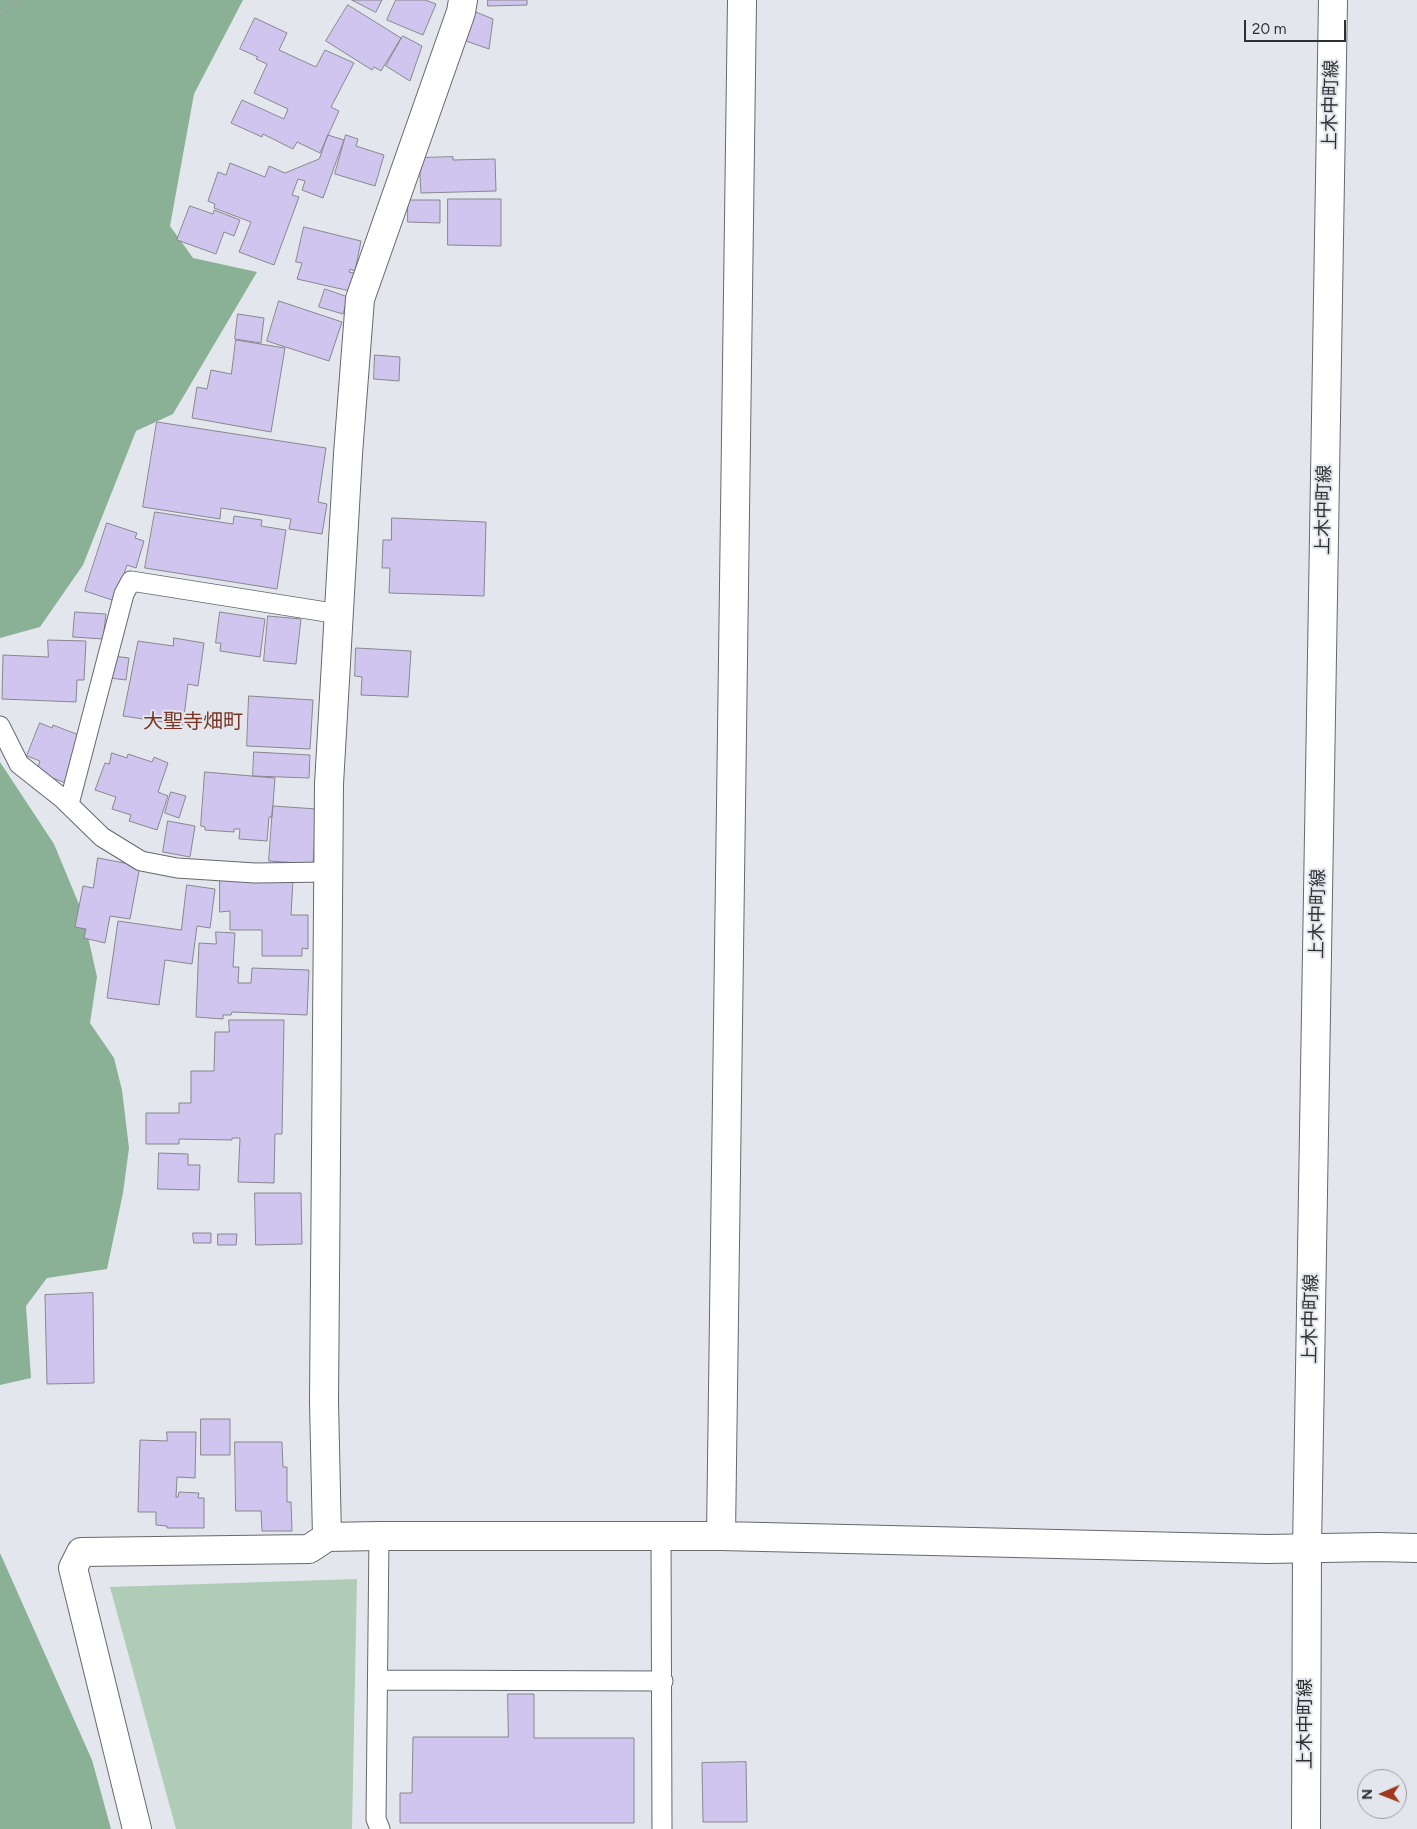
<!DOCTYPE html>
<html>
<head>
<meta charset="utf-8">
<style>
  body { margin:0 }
  #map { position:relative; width:1417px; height:1829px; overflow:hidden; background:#e3e7ed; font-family:Figtree,sans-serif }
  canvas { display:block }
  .north { position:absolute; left:1357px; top:1769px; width:50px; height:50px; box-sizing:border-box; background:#e3e7ed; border:1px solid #9b9da2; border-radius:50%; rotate:269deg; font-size:14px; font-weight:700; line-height:20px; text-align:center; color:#2e2f31 }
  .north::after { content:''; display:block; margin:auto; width:18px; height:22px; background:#a0381d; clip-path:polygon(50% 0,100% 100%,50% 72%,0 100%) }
  .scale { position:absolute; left:1244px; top:20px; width:102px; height:22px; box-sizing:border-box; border:2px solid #2e2f31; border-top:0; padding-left:6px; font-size:15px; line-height:18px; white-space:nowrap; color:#2e2f31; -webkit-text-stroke:4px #e3e7ed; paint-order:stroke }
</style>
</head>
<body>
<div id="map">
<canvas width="1417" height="1829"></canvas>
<div class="north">N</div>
<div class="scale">20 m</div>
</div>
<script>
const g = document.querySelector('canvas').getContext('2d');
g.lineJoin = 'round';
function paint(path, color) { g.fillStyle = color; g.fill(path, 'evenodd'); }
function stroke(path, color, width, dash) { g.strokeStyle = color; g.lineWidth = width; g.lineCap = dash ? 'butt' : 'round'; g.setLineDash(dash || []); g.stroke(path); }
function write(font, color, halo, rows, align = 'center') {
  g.font = font + ' Figtree,"Noto Sans JP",sans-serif'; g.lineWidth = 4; g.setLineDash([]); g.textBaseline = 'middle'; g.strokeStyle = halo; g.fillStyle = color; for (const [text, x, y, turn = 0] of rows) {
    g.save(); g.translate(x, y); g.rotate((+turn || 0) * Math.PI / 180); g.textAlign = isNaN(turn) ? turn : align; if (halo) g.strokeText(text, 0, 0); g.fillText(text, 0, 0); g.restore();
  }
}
paint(new Path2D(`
  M357,1579L352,1829H176L110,1587Z`), '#afccb7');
paint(new Path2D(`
  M0,0H243L194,94L170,226L193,258L257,272L173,414L136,431L83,565L40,627L0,638Z
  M0,762L54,844L83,914L97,977L90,1023L114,1058L122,1090L129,1148L123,1193L107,1269L47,1278L26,1306L31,1378L0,1385Z
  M0,1553L92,1760L111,1829H0Z`), '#8ab195');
const building = new Path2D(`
  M352,0H382L376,12Z
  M396,0H425L436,4L423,35L387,20Z
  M488,0H527V5L488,6Z
  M348,5L401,38L381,71L374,67L372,70L326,41Z
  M471,10L493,19L489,49L460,39Z
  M255,18L287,33L279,50L316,67L325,50L354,63L331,107L339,111L320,153L297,142L293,149L263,134L262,137L231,123L242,100L284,119L288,109L254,93L267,64L256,59L258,57L240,49Z
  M403,36L422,46L410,81L386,66Z
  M328,135L344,140L323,198L302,190L305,181L298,179L292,195L299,197L274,265L239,252L251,222L214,208L215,204L208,201L218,172L226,175L230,163L265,177L269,166L285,173L319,159Z
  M346,135L358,139L356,146L384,155L375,186L335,174Z
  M453,157V160L495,159L496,191L421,193L419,158Z
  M448,199H501V246L448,245Z
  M408,200H440V223L408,222Z
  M190,206L213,214L214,210L240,220L234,236L224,232L216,254L177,240Z
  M304,227L361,241L355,271L350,269L349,272L354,273L350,291L297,279L302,263L296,262Z
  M325,289L348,297L343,314L319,307Z
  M279,301L342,322L329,361L267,341Z
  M238,314L264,318L261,343L235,339Z
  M236,340L285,348L271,432L192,418L197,387L207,389L211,370L231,374Z
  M375,355L400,357L399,381L374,379Z
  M157,422L326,448L318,502L327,504L322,534L289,529L291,519L221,508L220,519L143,507Z
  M155,512L233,524L234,516L262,520L261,526L286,530L277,589L145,568Z
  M392,518L486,522L484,596L389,593L390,568H382L383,540H391Z
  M107,523L137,533L135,538L144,541L136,568L127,565L115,601L85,591Z
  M75,612L106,614L103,639L73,637Z
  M220,612L265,619L260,657L220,651L221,643H216Z
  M268,616L301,619L296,664L264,661Z
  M174,638L204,643L198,686L188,684L183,725L123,716L138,641L173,646Z
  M48,640L86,641L84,680H77L76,702L2,699L3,655L48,657Z
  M356,648L411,651L408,697L361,695L362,677L355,676Z
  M113,656L129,658L126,680L110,678Z
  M249,696L313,700L310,749L247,746Z
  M40,723L52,728L53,725L84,737L66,783L36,772L40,761L27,756Z
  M254,752L310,755L309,778L253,776Z
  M112,753L127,758L128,754L152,762L154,757L168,763L158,792L168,796L157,830L129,821L131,815L112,809L116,797L95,790L105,763L109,764Z
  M205,772L275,778L272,817H269L267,841L239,839L240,829H234V832L205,830V827L201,826Z
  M171,792L186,796L179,818L165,813Z
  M273,806L317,809L313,864L269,861Z
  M168,821L195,826L190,857L163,852Z
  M98,858L140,866L130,919L110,916L105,943L84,938L86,929L75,927L83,886L93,888Z
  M220,880H293L291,915H308V949L302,948V956H262V930H230V911L220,912Z
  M187,885L215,889L210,928L197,926L192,964L165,960L159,1005L107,998L118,921L181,930Z
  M216,932L235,933L233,967H239L238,983H251L252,968L309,970L307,1015L232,1012L231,1015H223V1019L196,1017L199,943L216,944Z
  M229,1020H284L282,1134H275L274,1183L238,1182L240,1138H232V1140L179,1139V1144H146V1113H179V1103H191V1071H214L215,1032H229Z
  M159,1153L188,1154V1165H200L199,1190L158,1189Z
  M255,1193H301L302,1244L256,1245Z
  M193,1233H211V1243H194Z
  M218,1234H237L236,1245H218Z
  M93,1293L94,1383L47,1384L45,1295Z
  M201,1419H230V1455H201Z
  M167,1432H196L195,1478L177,1477L176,1497H178L179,1492L199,1493L198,1498H204V1528H167V1526L156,1525V1512H138L140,1440L167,1441Z
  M235,1442H282L283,1467H287V1502H291L292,1531H262L261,1511H236Z
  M508,1694H534V1738H634V1823H400V1793H412L413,1737H508Z
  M746,1762L747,1822H703L702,1763Z`);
paint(building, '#cfc5ee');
stroke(building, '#88878d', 1);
const service = new Path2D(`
  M0,726L19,764L62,798L102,837L141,861L177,868L255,873L328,872
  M69,804L124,594L131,581L339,614
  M379,1536L376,1819L380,1829
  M661,1536L662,1829
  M378,1680L663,1681`);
const minor = new Path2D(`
  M721,1536L742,0
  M327,1537L324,1401L329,784L348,454L360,299L461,12L463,0
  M137,1829L73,1568L81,1552L309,1549L327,1537L379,1536H721L1267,1549L1378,1547L1417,1548`);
const secondary = new Path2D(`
  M1306,1829L1307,1548L1333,0`);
stroke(service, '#65696e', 21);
stroke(minor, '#65696e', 30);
stroke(secondary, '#65696e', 30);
stroke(new Path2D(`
  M0,13L17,0`), '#a4a7ac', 3, [2.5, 4]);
stroke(service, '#fff', 19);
stroke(minor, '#fff', 28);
stroke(secondary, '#fff', 28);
write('18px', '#2e2f31', '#e3e7ed', [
  ["上木中町線",1331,105,-89],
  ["上木中町線",1324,510,-89],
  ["上木中町線",1318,914,-89],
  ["上木中町線",1311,1319,-89],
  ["上木中町線",1306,1724,-90]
]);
write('20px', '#783423', '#e3e7ed', [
  ["大聖寺畑町",193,722]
]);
</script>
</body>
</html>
